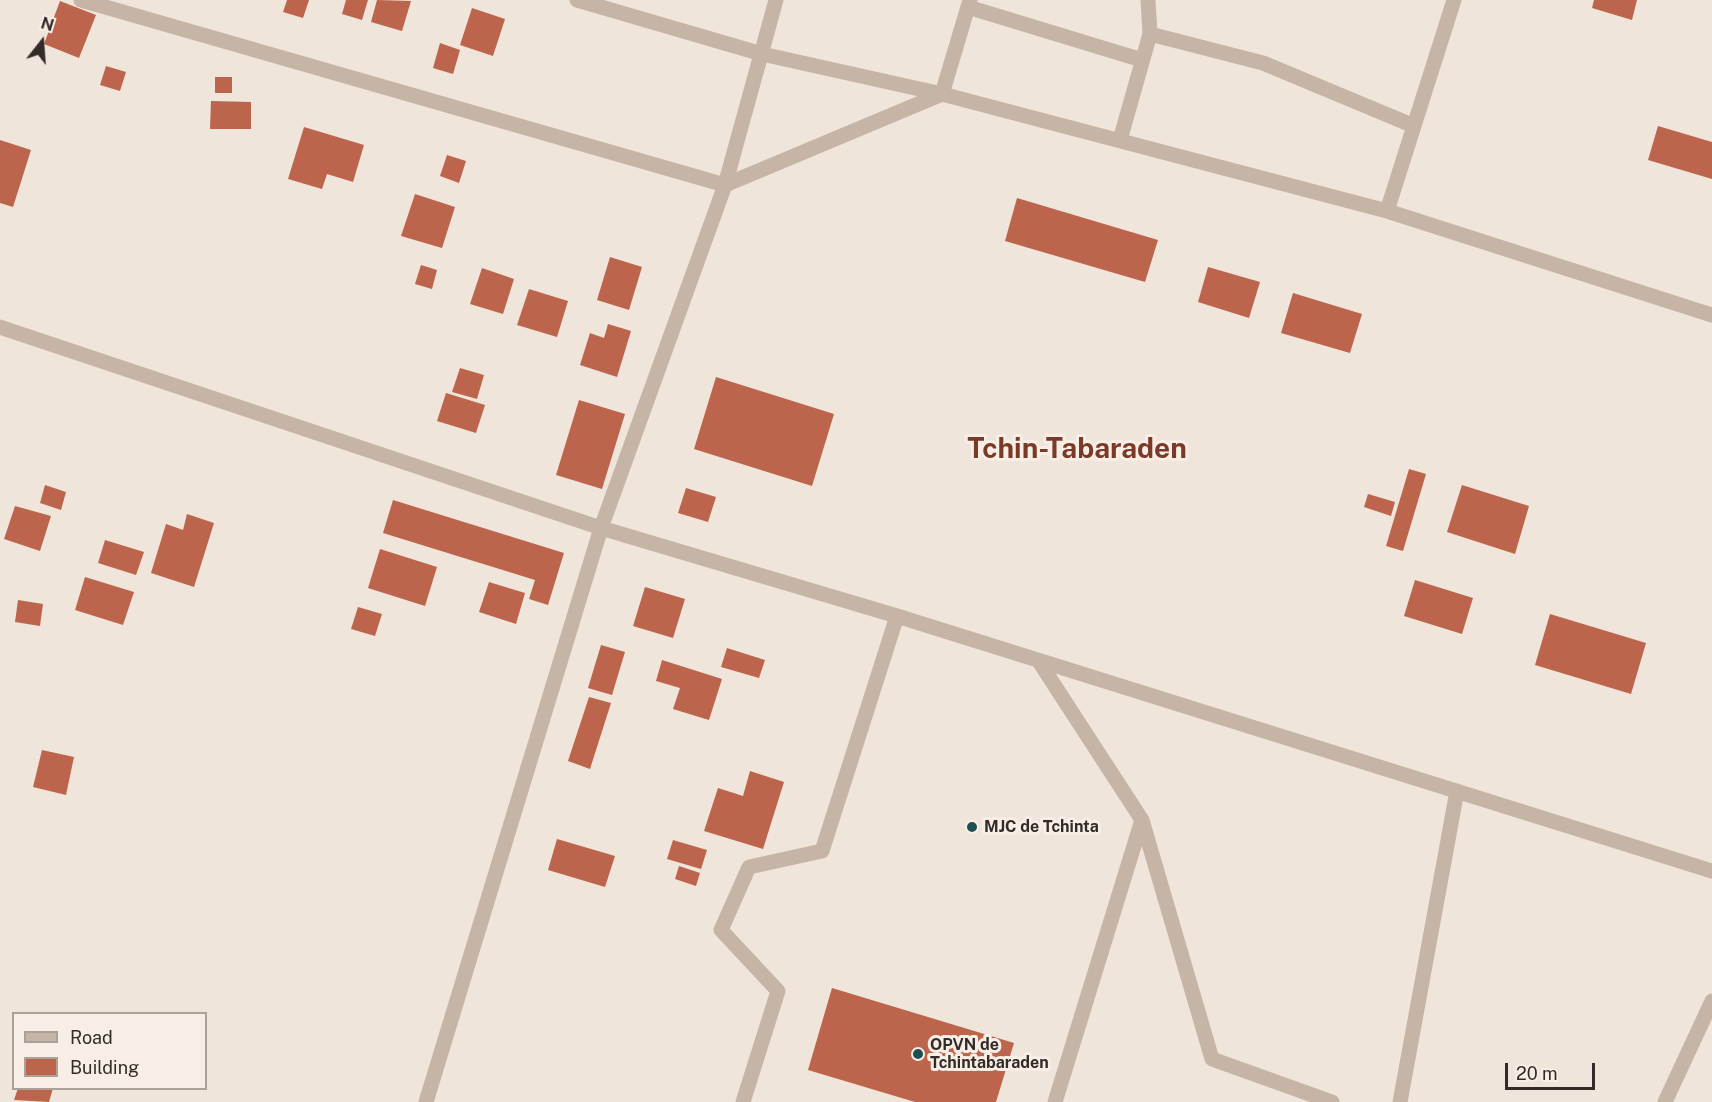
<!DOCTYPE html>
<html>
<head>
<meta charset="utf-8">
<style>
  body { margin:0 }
  #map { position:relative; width:1712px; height:1102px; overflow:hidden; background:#efe5da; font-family:"Public Sans",sans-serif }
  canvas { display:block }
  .legend { position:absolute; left:12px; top:1012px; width:195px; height:78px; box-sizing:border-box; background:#f7efe6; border:2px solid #a9a19a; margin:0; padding:8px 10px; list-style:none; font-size:18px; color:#332b27 }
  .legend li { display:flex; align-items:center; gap:12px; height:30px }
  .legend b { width:30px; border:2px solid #a9a19a }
  .north { position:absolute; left:12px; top:12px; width:60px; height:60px; -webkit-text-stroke:4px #f7efe6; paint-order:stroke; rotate:17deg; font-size:16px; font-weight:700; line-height:24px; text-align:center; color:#332b27 }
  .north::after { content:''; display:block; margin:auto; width:21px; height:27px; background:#332b27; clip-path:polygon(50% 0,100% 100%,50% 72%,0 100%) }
  .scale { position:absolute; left:1505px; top:1063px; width:90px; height:27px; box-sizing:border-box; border:3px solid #332b27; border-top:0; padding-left:8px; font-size:18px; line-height:21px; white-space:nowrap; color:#332b27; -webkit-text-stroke:4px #f7efe6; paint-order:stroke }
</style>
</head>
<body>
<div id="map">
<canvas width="1712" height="1102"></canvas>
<ul class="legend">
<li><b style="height:8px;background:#c6b5a7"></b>Road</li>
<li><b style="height:16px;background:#bc654c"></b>Building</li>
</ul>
<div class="north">N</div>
<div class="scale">20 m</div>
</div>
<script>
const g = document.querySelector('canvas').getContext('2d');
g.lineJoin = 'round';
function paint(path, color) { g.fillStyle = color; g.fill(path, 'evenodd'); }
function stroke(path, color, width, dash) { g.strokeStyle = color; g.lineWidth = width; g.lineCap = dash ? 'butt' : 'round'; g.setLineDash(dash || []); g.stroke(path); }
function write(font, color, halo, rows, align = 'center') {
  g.font = font + ' "Public Sans",sans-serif'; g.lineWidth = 6; g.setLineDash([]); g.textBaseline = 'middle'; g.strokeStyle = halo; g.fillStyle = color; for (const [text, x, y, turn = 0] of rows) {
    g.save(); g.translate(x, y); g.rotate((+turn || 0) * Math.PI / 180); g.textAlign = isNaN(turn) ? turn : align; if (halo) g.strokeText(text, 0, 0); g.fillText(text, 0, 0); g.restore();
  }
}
paint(new Path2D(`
  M287,0H309L303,18L283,12Z
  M346,0H368L362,20L342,14Z
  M377,0L411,1L402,31L371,22Z
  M1594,0H1637L1632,20L1592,8Z
  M60,1L96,15L79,58L44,44Z
  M472,8L505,19L493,56L460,45Z
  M440,43L460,50L453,74L433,68Z
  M106,66L126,72L120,91L100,85Z
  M215,77H232V93H215Z
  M211,101L251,102V129H210Z
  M1658,126L1712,142V179L1648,160Z
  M304,127L364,145L353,182L327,174L322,189L288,179Z
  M0,140L31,150L13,207L0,203Z
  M447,155L466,161L459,183L440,176Z
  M415,194L455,207L442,248L401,236Z
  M1017,198L1158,240L1145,282L1005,241Z
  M610,257L642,267L629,310L597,300Z
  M421,265L437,270L432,289L415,284Z
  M1208,267L1260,282L1249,318L1198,302Z
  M482,268L514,279L503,314L470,304Z
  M529,289L568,301L557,337L517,325Z
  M1293,293L1362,314L1350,353L1281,333Z
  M608,324L631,331L617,377L580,365L590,333L604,338Z
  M460,368L484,375L477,399L452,392Z
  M716,377L834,414L812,486L694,449Z
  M446,393L485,405L476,433L437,421Z
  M579,400L625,414L602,489L556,475Z
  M1409,469L1426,474L1403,551L1386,546Z
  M45,485L66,492L61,510L40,503Z
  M1462,485L1529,506L1515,554L1447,532Z
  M686,488L716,497L708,522L678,513Z
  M1368,494L1395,502L1391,516L1364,507Z
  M393,500L564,553L548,605L529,599L535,580L383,533Z
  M15,506L51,516L40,551L4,539Z
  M187,514L214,523L194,587L151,573L166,524L183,530Z
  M105,540L144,552L136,575L98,563Z
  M380,549L437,567L425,606L368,588Z
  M85,577L134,592L123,625L75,610Z
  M1415,580L1473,598L1462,634L1404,616Z
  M489,582L525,593L516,624L479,612Z
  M645,587L685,599L673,638L633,626Z
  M18,600L43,604L40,626L15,622Z
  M358,607L382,614L375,636L351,629Z
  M1550,614L1646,643L1631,694L1535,665Z
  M601,645L625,652L612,695L588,688Z
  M727,648L765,660L759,678L721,667Z
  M662,660L722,679L709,720L673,709L680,688L656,681Z
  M589,697L611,703L590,769L568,761Z
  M42,750L74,757L66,795L33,787Z
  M750,771L784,782L763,849L704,831L718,788L743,796Z
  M557,839L615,856L605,887L548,870Z
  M673,840L707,850L701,869L667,859Z
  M679,866L700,873L696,886L675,879Z
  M832,988L1014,1043L996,1102H915L808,1070Z
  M18,1088H53L49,1102L14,1100Z`), '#bc654c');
stroke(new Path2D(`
  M81,0L725,185L942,94L970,0
  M577,0L762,54L942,94L1387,211L1712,315
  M968,7L1142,60
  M1150,34L1263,63L1414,126
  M1120,140L1150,34L1148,0
  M1387,211L1454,0
  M0,327L601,528L897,616L1712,871
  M1038,660L1142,820L1212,1059L1332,1102
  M426,1102L601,528L725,185L776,0
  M743,1102L778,991L721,930L749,867L822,851L897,616
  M1055,1102L1142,820
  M1400,1102L1457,791
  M1665,1102L1712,1001`), '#c6b5a7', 15);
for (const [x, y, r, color] of [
  [972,827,6,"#204f51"],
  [918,1054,6,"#204f51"]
]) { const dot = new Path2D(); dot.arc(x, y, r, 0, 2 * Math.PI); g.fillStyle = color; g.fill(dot); stroke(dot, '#f7efe6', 2); }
write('bold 16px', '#332b27', '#f7efe6', [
  ["MJC de Tchinta",984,827],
  ["OPVN de",930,1045],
  ["Tchintabaraden",930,1063]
], 'left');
write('bold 28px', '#7b3a27', '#f7efe6', [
  ["Tchin-Tabaraden",1077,449]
]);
</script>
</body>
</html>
